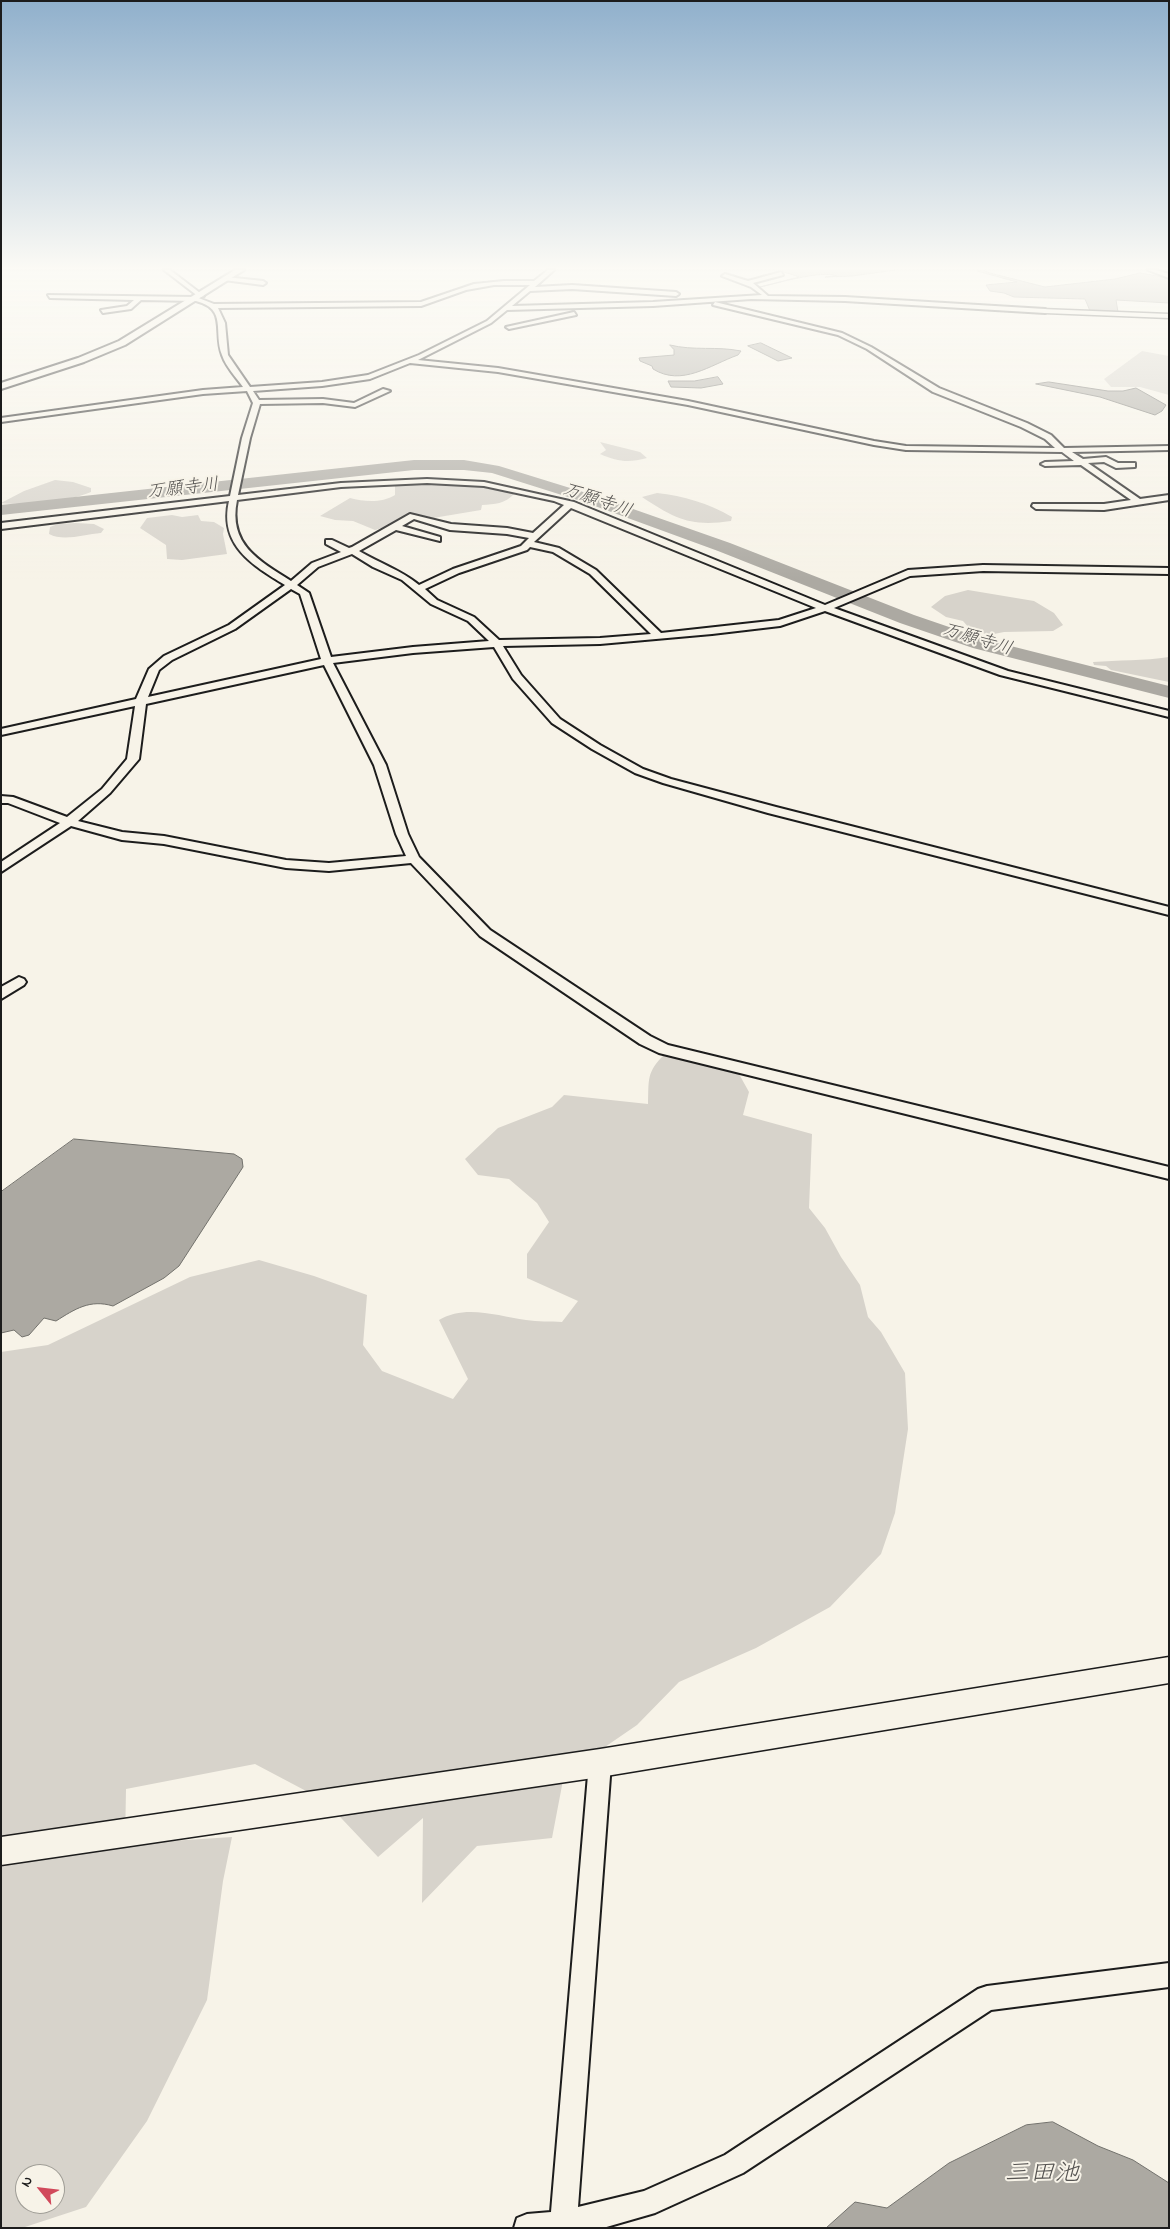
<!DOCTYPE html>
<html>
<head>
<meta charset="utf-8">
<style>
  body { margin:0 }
  #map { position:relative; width:1170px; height:2229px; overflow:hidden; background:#f7f3e8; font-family:"Indie Flower",sans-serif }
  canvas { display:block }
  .frame { position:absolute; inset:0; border:2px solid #1c1c1c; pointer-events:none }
  .north { position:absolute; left:15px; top:2164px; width:50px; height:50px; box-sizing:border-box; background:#f7f3e8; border:1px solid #9f9d96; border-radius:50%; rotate:299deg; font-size:14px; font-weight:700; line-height:20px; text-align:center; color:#1c1c1c }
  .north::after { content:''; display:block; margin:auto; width:18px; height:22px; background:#d1495b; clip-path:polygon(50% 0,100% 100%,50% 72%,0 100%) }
</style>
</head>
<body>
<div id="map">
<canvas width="1170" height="2229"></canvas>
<div class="frame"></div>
<div class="north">N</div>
</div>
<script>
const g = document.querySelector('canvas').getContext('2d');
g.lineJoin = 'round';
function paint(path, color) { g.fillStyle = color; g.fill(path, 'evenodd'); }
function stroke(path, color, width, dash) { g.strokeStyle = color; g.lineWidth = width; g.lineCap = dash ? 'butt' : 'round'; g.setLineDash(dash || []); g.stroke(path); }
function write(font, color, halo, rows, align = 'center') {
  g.font = font + ' "Indie Flower","Klee One",sans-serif'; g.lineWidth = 4; g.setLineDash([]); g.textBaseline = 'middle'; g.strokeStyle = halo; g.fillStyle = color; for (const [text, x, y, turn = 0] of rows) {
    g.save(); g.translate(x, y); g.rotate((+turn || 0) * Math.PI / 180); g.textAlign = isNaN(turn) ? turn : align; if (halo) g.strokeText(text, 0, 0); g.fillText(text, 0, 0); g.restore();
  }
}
paint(new Path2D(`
  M1142,351L1169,356V395L1140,387H1111L1104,379Z
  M600,442L640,452L647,458C629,463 618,462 600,454L606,450Z
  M55,480L73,482L91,488V492C71,501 23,506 1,503L24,491Z
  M452,484L478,486L514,494C505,504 495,504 482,505L481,510L427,519L412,514L393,525L375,530L353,521L335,520L320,516L350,498C365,502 382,503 395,495V485Z
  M657,493C684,496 708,503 732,517L731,521C691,527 675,519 642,497Z
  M172,515L182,517L198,515L201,521L214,522L224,528L223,534L227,554L182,560L167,559L166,545L140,528L147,518Z
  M76,523L94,524L104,529L101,533C85,534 64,542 49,534L50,527L58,524Z
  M968,590L1034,601L1054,613L1063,625L1053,631L1004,632L989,635L970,629L963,621L946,617L931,607L945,596Z
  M1169,657V682L1111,670L1106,666L1094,665L1093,662C1118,660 1144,661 1169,657Z
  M665,1054L739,1074L749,1092L743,1115L812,1134L809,1208L825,1228L841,1257L860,1285L868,1317L881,1332L905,1373L908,1429L895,1513L881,1554L830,1607L756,1648L679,1682L637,1725L564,1775L552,1838L477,1846L422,1903L423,1818L378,1857L325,1801L255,1764L126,1789L125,1844L232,1837L223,1881L207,2000L147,2121L86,2207L22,2228H1V1352L48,1345L190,1277L259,1260L314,1276L367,1295L363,1345L382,1371L453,1399L468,1379L439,1320C465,1304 498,1316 526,1320C538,1322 550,1321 562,1322L578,1301L527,1278V1254L549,1222L537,1203L509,1179L478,1175L465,1159L498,1128L552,1107L564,1095L648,1104C649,1080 646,1072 665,1054ZM25,2174H55V2204H25Z`), '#d7d3cb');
const water = new Path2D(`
  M778,270H895L852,276L825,277L837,276C820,270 779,283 760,287L799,277Z
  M983,270L990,273L1045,287L1115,279L1140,273L1169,278V303L1116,300L1118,312L1090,311L1085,299L1014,297L1004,293L990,291L986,285L1017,282L977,271Z
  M761,343L792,358L778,361L748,346Z
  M670,345C694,351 717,346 741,351L738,355C710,365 682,387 653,369L652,366L640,361L639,358L674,355V350Z
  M718,377L723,384L701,388L671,387L668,381H694Z
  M1049,382L1108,391H1123L1136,388L1166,405L1162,411L1155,415L1100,397L1036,384Z
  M74,1139L234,1154L242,1159L243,1167L179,1266L164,1278L113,1306C90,1299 75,1309 56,1321L44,1318L29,1335L22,1337L14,1330L1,1333V1192Z
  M1053,2122L1098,2146L1133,2160L1169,2183V2228H826L855,2202L887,2208L949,2163L1026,2125Z`);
paint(water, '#aca9a2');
stroke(water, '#72716c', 1);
paint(new Path2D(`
  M414,460H464L499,466L596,496L730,543L914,615L987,640L1169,686V698L973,648L900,623L718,551L584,502L492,473L464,470H414L1,515V505Z`), '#aca9a2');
const minor = new Path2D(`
  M164,270H170L204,296L199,297Z
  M548,270H554L535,287L572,285L676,292L679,294L676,296L572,289L530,291L512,306L653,302L762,295L751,287L722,276L725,274L748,281L781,272L783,275L753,283L768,296L845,297L1045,309L1048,311L1045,313L845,301L751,299L653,306L507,310L491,323L418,360L498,368L688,401L874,441L906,446L1055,448L1045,439L1021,427L933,392L867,349L838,335L713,305L715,302L842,333L871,347L939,388L1027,423L1051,435L1064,448L1169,446V450L1072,452L1083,459L1106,457L1118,463H1135V467L1116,468L1104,462L1088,463L1140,499L1169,495V500L1104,510L1036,509L1032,506L1033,504H1104L1131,500L1081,465L1045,466L1041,464L1045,462L1074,461L1062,452L906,450L874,445L688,405L498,372L410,363L370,379L322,386L253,391L259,400L323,399L354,403L383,389L390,391L355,407L323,403L260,404L250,438L238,495L341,483L427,479L484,482L574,502L825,605L908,570L983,565L1169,568V574L983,571L910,576L834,608L1008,671L1169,711V717L1000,675L825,611L780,626L712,634L600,644L503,646L521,675L560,719L600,745L643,769L671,779L776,807L1169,907V915L768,813L663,783L635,773L592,749L552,723L513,679L494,647L413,653L333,663L386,765L408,834L419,857L490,930L650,1036L668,1045L1169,1167V1179L659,1053L640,1044L480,936L411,863L329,871L286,868L164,844L122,840L71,826L1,872V862L60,823L8,803H1V796L13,797L67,817L102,789L127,759L135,706L1,735V729L136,699L149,669L164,656L229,625L285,585C252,565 219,545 229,501L1,529V523L230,496L242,438L253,403L247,391L203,394L1,422V418L203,390L243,387C236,377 226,367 222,355C213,332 228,309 196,301L141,300L131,309L103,313L101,310L127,306L134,300L50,298L48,295L196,297L214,304L421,302L474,284L504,281H534ZM494,285H530L487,321L419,355L368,375L322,382L250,387L228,355L225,323L218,308L421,306L466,290ZM427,483L484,486L554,501L564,505L533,533L507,528L451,524L410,514L352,547L349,548L332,540H326V544L341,552L312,563L291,581C258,560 228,544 237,500L341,487ZM571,508L816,608L779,620L661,633L596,570L559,548L534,542ZM414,519L450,530L507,534L529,538L521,546L453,569L419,585C401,570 379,563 359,551L396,530L440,541V537L402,526ZM530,547L553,552L590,574L651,634L600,638L499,640L474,617L437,600L425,589L459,573L527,550ZM352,554L373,567L402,580L431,604L468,621L489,641L413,647L331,657L309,593L297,585L318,567ZM291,589L300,594L321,659L148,697L159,670L172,660L235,629ZM324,665L374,765L396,834L406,856L329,863L286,860L164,836L122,832L78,821L110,793L139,759L146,704Z
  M1148,270H1156L1169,274V278Z
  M226,277L263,281L266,283L263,285L224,280Z
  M574,312L576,315L509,329L506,327Z
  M19,977L24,979L26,982L24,985L1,999V987Z
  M600,1752L608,1755L611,1763L578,2207L644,2191L725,2155L978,1989L987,1986L1169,1963V1987L991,2010L743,2173L655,2213L603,2228H514L517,2218L527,2214L551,2212L589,1763L592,1755Z`);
const tertiary = new Path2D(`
  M1042,309L1169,314V318L1045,313L1041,311Z
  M1169,1657V1683L600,1777L1,1865V1837L600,1749Z`);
const secondary = new Path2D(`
  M235,270H244L125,345L84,362L1,389V383L78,358L119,341Z`);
stroke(minor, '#1c1c1c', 4);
stroke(tertiary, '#1c1c1c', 3);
stroke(secondary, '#1c1c1c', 4);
paint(minor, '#f7f3e8');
paint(tertiary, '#f7f3e8');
paint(secondary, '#f7f3e8');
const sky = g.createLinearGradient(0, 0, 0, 582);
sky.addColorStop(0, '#90b0cc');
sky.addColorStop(0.46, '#fbfaf5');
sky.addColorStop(1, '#fbfaf500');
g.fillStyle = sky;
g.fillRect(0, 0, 1170, 582);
write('italic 18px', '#565452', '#f7f3e8', [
  ["万願寺川",183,490,-6],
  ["万願寺川",597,502,19],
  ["万願寺川",977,641,17]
]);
write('italic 25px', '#565452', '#f7f3e8', [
  ["三田池",1042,2176]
]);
</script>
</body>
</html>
